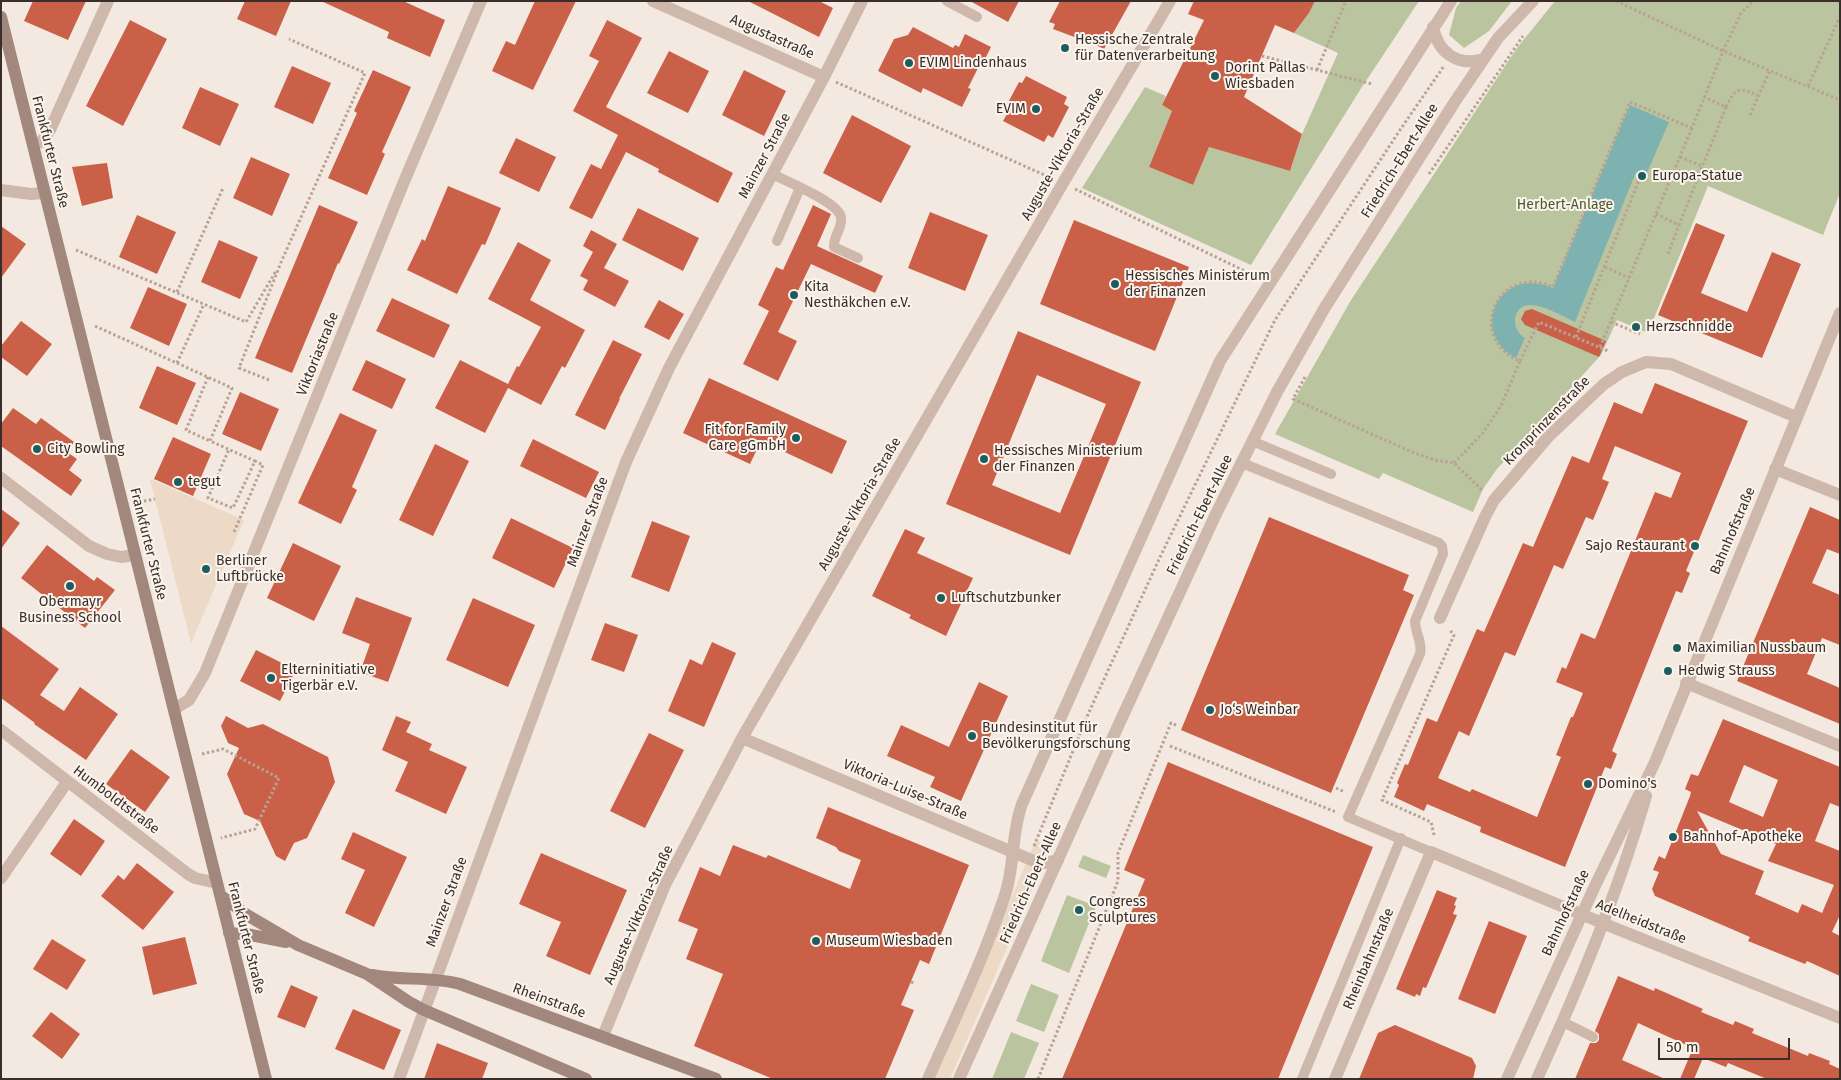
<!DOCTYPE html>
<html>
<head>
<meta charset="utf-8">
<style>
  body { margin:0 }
  #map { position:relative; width:1841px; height:1080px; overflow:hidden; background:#f4e9e0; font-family:"Fira Sans",sans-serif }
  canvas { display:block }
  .frame { position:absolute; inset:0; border:2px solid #3a2e2a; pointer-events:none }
  .scale { position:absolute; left:1658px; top:1038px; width:132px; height:22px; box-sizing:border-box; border:2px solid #3a2e2a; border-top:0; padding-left:6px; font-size:15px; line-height:18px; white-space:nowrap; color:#3a2e2a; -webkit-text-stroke:4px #fbf4ed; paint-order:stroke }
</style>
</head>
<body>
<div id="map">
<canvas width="1841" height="1080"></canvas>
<div class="frame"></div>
<div class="scale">50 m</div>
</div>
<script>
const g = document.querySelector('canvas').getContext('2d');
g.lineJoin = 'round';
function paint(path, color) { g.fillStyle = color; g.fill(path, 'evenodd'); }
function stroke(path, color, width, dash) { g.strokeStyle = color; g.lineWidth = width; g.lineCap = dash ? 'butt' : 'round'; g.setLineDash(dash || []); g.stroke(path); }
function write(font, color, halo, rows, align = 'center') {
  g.font = font + ' "Fira Sans",sans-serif'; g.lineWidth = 4; g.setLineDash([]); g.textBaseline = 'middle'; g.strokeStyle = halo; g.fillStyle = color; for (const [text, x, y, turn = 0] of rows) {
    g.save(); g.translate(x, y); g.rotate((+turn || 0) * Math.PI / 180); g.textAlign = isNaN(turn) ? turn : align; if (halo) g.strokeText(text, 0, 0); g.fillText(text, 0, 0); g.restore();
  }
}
paint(new Path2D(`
  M1315,1H1419L1360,90L1251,265L1082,188L1145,87L1166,96L1162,105L1172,111L1149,167L1193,185L1209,147L1290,171L1302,134L1338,53L1294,33L1309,13Z
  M1461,1H1512L1489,31L1464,48L1449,35L1456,8Z
  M1555,1H1840V193L1823,235L1708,186L1648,333L1617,320L1601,355L1497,469L1483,489L1473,512L1383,473L1379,479L1275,434L1351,300L1517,48Z
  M1083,855L1111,866L1106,878L1078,867Z
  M1067,895L1096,906L1069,973L1041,961Z
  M1031,984L1059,995L1044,1032L1016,1021Z
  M1011,1032L1039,1043L1024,1079H992Z`), '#bac49e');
paint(new Path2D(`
  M150,479L244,520L191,643Z
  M1055,837L950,1079H934L1035,842H1045Z`), '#ecd9c6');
paint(new Path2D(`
  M1630,105L1669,122L1646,175L1636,172L1575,322C1564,317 1544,305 1531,305C1512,304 1510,330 1525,338L1516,358C1469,334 1497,265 1553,288Z`), '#7db2b1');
paint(new Path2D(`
  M33,1H86L68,40L24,21Z
  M245,1H291L276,36L237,19Z
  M321,1H403L445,20L430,57L387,38L389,32Z
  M535,1H576L533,90L492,71L506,41L515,45Z
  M748,1H819L833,8L819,37Z
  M970,1H1019L1008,22Z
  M1060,1H1131L1104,49L1078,36L1077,38L1053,29L1055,24L1049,22Z
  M1194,1H1315L1309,13L1294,33L1275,25L1244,97L1302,134L1290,171L1209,147L1193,185L1149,167L1172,111L1162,105L1204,20L1188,14Z
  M130,20L167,39L123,126L86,106Z
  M607,20L642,38L606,107L733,173L718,203L658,172L659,169L626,152L592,219L569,208L591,164L601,169L618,135L573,111L599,61L589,56Z
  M913,27L953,48L955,45L959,47L965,34L991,47L982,65L980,64L968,88L971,89L962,107L923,88L921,93L878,71L894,39L908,35Z
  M669,51L709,71L688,113L647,93Z
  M292,66L331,83L313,124L274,107Z
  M373,70L411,87L382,152L385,154L367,195L328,178L357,113L354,111Z
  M744,70L786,91L764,136L722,115Z
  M1026,76L1067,97L1064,104L1069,107L1053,138L1048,135L1044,142L1003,121L1007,114L1003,112L1019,82L1022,83Z
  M200,87L239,104L220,146L182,128Z
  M852,115L911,146L881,203L823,173Z
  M516,138L556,157L539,192L499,173Z
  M251,157L290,174L272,216L233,198Z
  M107,163L113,198L82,206L72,167Z
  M448,186L501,208L485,245L482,244L457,294L407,270L422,239L425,241Z
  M319,205L358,222L339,264L338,263L292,373L255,358Z
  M813,205L831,214L817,246L883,276L875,293L811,264L778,332L797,341L778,381L743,364L769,311L758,305L776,267L783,270Z
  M638,208L699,238L683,271L622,240Z
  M930,212L988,235L965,291L908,268Z
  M137,215L176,232L157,274L119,257Z
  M1074,220L1189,267L1155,351L1040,304Z
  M1696,223L1725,235L1701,293L1747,312L1772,252L1801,264L1762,358L1658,315Z
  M1,226L26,244L1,278Z
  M591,230L617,244L604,268L629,281L615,307L583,290L588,280L580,276L593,252L583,246Z
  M219,240L258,257L240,299L201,282Z
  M518,242L551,260L530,300L585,330L565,368L562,366L541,405L508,388L485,433L435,408L460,360L508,384L517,366L519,367L541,327L488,299Z
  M148,287L187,304L169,346L130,328Z
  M392,298L450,325L434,358L376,331Z
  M659,300L684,314L669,340L644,327Z
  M1532,309L1606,341L1599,357L1525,325L1521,319L1525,311Z
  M21,321L52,344L27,376L1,357V346Z
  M1018,331L1141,382L1070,555L946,504ZM1037,375L1106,404L1060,513L992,485Z
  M613,340L642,354L619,399H620L605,430L575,415Z
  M366,360L406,379L392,409L352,390Z
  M157,366L196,383L177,425L139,408Z
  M709,378L847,441L832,474L761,441L750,464L683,433Z
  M1655,383L1748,421L1686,571L1690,573L1682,593L1676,591L1612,751L1617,754L1611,769L1605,767L1565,867L1480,832L1481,827L1427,804L1424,811L1394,797L1399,785L1397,783L1405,764L1408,765L1427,718L1437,722L1477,629L1484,632L1523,543L1533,547L1572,456L1589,463L1614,402L1642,414ZM1615,446L1681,473L1671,498L1655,492L1595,639L1581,633L1566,669L1562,667L1556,682L1583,693L1573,717H1571L1556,755L1561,757L1537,817L1472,789L1470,792L1438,778L1459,731L1469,736L1505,652L1515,656L1554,565L1563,569L1586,517L1593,520L1609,482L1602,479Z
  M240,392L279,409L261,451L222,434Z
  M13,408L36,424L41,418L74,442L67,452L77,459L69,470L82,480L71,496L1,446V424Z
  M340,413L377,430L352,487L357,490L341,524L298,503Z
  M173,437L211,454L193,496L154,479Z
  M533,439L599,472L586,498L520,466Z
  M435,444L469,461L433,536L399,520Z
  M1810,507L1840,520V554L1827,549L1812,583L1840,595V645L1822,638L1807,674L1840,688V724L1737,681Z
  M1,509L20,523L1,549Z
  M1269,517L1409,575L1403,590L1414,595L1331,793L1181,730Z
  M511,518L573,548L554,588L492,558Z
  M652,521L690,536L669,592L631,577Z
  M905,529L925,538L917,553L973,578L946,636L909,618L911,615L872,596Z
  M293,543L341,566L314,621L267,598Z
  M47,545L94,581L97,577L115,590L85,628L21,578Z
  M356,597L412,618L388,682L360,672L370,644L342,633Z
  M473,598L535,625L508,687L446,660Z
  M605,623L638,635L624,672L591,660Z
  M1,626L59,669L40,695L64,711L80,687L118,714L86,760L34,724L35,723L1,698Z
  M712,642L736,653L704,727L668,711L690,659L702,665Z
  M256,650L296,670L280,701L240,681Z
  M979,682L1008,696L961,801L930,787L935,777L887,756L901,725L949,747Z
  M226,716L248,728L263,724L328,757L335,782L307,838L294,843L285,861L276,856L260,821L244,814L227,774L239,748L228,743L221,726Z
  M396,716L411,722L406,732L432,744L429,750L467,767L446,814L395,791L408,762L382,750Z
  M1723,719L1840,767V807L1830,803L1815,841L1840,851V915L1832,932L1840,936V976L1807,961L1805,964L1748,941L1750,937L1655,896L1652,889L1659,872L1653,870L1659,856L1665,859L1690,796L1691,792L1685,789L1691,774L1698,776L1700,772ZM1744,765L1778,780L1763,817L1729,802ZM1697,811L1776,844L1768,861L1834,885L1822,913L1802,904L1798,913L1755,894L1764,871L1721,854Z
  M649,733L684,750L645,828L610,811Z
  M131,749L170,777L145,812L106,784Z
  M1168,762L1373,847L1278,1079H1062L1145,879L1124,870Z
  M828,807L969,865L929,964L920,960L901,1005L914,1010L885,1079H773L694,1046L723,974L686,959L698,929L678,921L700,867L720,876L733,845L766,858L768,855L850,889L861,860L839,851L836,847L816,838Z
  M74,819L105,841L81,876L50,854Z
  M353,832L407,857L374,927L345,913L365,870L341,859Z
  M541,853L627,890L590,975L546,956L561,922L519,904Z
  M137,863L174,892L143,930L101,896L118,875L124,880Z
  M1437,890L1457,898L1454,905L1456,906L1453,914L1457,915L1426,988L1423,987L1420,996L1416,994L1415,997L1396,989Z
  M1489,921L1527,936L1495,1014L1458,999Z
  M185,937L197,984L153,995L142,947Z
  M52,939L86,960L67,990L33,969Z
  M1618,976L1654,991L1655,988L1703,1009L1701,1012L1733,1025L1735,1021L1754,1029L1752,1033L1808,1056L1809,1053L1830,1061L1829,1064L1840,1069V1079H1767L1728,1063L1726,1067L1703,1058L1694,1079H1680L1693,1048L1638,1023L1622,1060L1665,1079H1575L1590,1043H1596L1599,1040V1034L1595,1031Z
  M291,985L318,997L305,1028L277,1017Z
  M353,1009L401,1030L384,1070L335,1049Z
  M51,1012L80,1034L62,1059L32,1036Z
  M1395,1025L1472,1058L1476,1066L1473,1079H1359L1378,1033Z
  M437,1043L488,1063L482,1079H424Z`), '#ca6048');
stroke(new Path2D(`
  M1192,1L1193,2
  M1616,1L1723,51L1840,100
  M1839,1L1840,2
  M1262,56L1372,84
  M1317,70L1346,1
  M836,82L1049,177
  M1808,86L1840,17
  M1726,107C1736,87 1738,87 1759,96
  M1750,115L1770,70
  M1680,157L1702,166
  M1429,174L1523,36
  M1075,189L1249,273
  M1656,214L1679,225L1726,107L1704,97
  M76,250L246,322L276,271
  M1668,254L1679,225
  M1605,267L1629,278
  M177,292L223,188
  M1611,322L1640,334
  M95,326L232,388L210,441L255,461L233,508L208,498L229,449
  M1576,337L1639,180
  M1600,347L1692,128
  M1520,361L1539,322L1608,351
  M177,363L204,304
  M208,377L186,430L210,441
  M1305,377L1293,399L1412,452L1435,460L1454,463L1483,491
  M269,380L239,368L282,260L365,73L289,39
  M1454,463L1482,434L1501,406L1520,361C1464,338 1498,262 1553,287L1630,102L1692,128L1723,51L1741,13L1753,1
  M139,502L155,499
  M234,532L263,465L255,461
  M1170,746L1336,812
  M202,754L223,749L279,778L255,829L221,838
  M1336,788L1345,792
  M1434,835L1431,822L1382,800L1454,635L1449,629
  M1034,846L1089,712L1161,555L1275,320L1402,127L1444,66
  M911,982L915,983
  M1038,1079L1118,881V853L1171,723L1178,726`), '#b9a295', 3, [2.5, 2.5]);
stroke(new Path2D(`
  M947,1L977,17
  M772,174C786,181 838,202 841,217C843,228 833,236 834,247L858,258
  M777,241L800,188
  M1252,441L1331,474
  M1242,463L1439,543L1442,546L1443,554L1415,621C1415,633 1423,643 1420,654L1348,817L1431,852
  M1563,1022L1593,1037
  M1302,1079L1401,838`), '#cdb8ab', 10);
stroke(new Path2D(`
  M653,1L824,77
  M33,145L41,142L50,130L108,1
  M1,190L31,194L45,193
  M1775,469L1840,495
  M1,478L89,546L107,554L121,557L135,555
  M1440,618L1485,517L1494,500L1548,437L1604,384L1622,372L1646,362L1671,364L1796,417
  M1686,683L1840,746
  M174,709L189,700L205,673L403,184L481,1
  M1,730L188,874L195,878L217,883
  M742,738L1034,861L1045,863L1058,860
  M1,878L67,782
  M603,1036L665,885L742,738L1063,183L1170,1
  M399,1079L626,462L669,368L824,77L862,1
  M1335,1079L1431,852L1617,929L1840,1018`), '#cdb8ab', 12);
stroke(new Path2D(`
  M1433,27C1438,53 1458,67 1484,59
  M928,1079C955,1018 984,958 1005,895C1015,865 1011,834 1022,804L1220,361L1451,1
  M959,1079L1119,724L1215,516L1277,392L1324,309L1454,103L1498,38L1533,1
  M1507,1079L1594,888L1655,762L1840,313
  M1537,1079C1579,986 1618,893 1646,796`), '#cdb8ab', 12);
stroke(new Path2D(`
  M1,17L266,1079
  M220,895L247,915L298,945L367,974L409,1002L424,1010L586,1079
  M229,933L246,934L286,942
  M372,975C402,981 431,976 460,984L716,1079`), '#a1877c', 12);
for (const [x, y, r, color] of [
  [1065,48,5,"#1e5d5e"],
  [909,63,5,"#1e5d5e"],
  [1215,76,5,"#1e5d5e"],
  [1036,109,5,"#1e5d5e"],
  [1642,176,5,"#1e5d5e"],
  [1115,284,5,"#1e5d5e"],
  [794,295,5,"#1e5d5e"],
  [1636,327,5,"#1e5d5e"],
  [796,438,5,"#1e5d5e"],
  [37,449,5,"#1e5d5e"],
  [984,459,5,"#1e5d5e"],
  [178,482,5,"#1e5d5e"],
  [1695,546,5,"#1e5d5e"],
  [206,569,5,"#1e5d5e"],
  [70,586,5,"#1e5d5e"],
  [941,598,5,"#1e5d5e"],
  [1677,648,5,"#1e5d5e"],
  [1668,671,5,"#1e5d5e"],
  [271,678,5,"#1e5d5e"],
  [1210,710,5,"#1e5d5e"],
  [972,736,5,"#1e5d5e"],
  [1588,784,5,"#1e5d5e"],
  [1673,837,5,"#1e5d5e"],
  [1079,910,5,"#1e5d5e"],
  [816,941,5,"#1e5d5e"]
]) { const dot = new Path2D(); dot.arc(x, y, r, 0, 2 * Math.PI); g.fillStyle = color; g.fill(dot); stroke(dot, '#fbf4ed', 2); }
write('14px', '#3a2e2a', '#fbf4ed', [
  ["Augustastraße",772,37,24],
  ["Frankfurter Straße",50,152,76],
  ["Auguste-Viktoria-Straße",1063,154,-60],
  ["Mainzer Straße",765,156,-62],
  ["Friedrich-Ebert-Allee",1400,161,-58],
  ["Viktoriastraße",318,354,-68],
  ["Kronprinzenstraße",1547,421,-46],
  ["Auguste-Viktoria-Straße",860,504,-60],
  ["Friedrich-Ebert-Allee",1200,515,-64],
  ["Mainzer Straße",588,522,-70],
  ["Bahnhofstraße",1733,531,-67],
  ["Frankfurter Straße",148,544,76],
  ["Viktoria-Luise-Straße",905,790,23],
  ["Humboldtstraße",116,800,37],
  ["Friedrich-Ebert-Allee",1031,883,-66],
  ["Mainzer Straße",447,902,-70],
  ["Bahnhofstraße",1566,913,-65],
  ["Auguste-Viktoria-Straße",639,915,-66],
  ["Adelheidstraße",1641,922,22],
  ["Frankfurter Straße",246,938,76],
  ["Rheinbahnstraße",1369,959,-67],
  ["Rheinstraße",549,1001,20]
]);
write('14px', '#3a2e2a', '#fbf4ed', [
  ["Hessische Zentrale",1075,40],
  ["für Datenverarbeitung",1075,56],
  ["EVIM Lindenhaus",919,63],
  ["Dorint Pallas",1225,68],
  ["Wiesbaden",1225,84],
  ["EVIM",1026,109,"right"],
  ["Europa-Statue",1652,176],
  ["Hessisches Ministerum",1125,276],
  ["der Finanzen",1125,292],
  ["Kita",804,287],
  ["Nesthäkchen e.V.",804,303],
  ["Herzschnidde",1646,327],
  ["Fit for Family",786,430,"right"],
  ["Care gGmbH",786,446,"right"],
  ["City Bowling",47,449],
  ["Hessisches Ministerium",994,451],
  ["der Finanzen",994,467],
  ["tegut",188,482],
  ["Sajo Restaurant",1685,546,"right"],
  ["Berliner",216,561],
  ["Luftbrücke",216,577],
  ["Luftschutzbunker",951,598],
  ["Obermayr",70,602,"center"],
  ["Business School",70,618,"center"],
  ["Maximilian Nussbaum",1687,648],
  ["Elterninitiative",281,670],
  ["Tigerbär e.V.",281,686],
  ["Hedwig Strauss",1678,671],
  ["Jo‘s Weinbar",1220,710],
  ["Bundesinstitut für",982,728],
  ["Bevölkerungsforschung",982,744],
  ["Domino's",1598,784],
  ["Bahnhof-Apotheke",1683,837],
  ["Congress",1089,902],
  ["Sculptures",1089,918],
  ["Museum Wiesbaden",826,941]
], 'left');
write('14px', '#4c5a2d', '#fbf4ed', [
  ["Herbert-Anlage",1565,205]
]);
</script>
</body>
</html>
